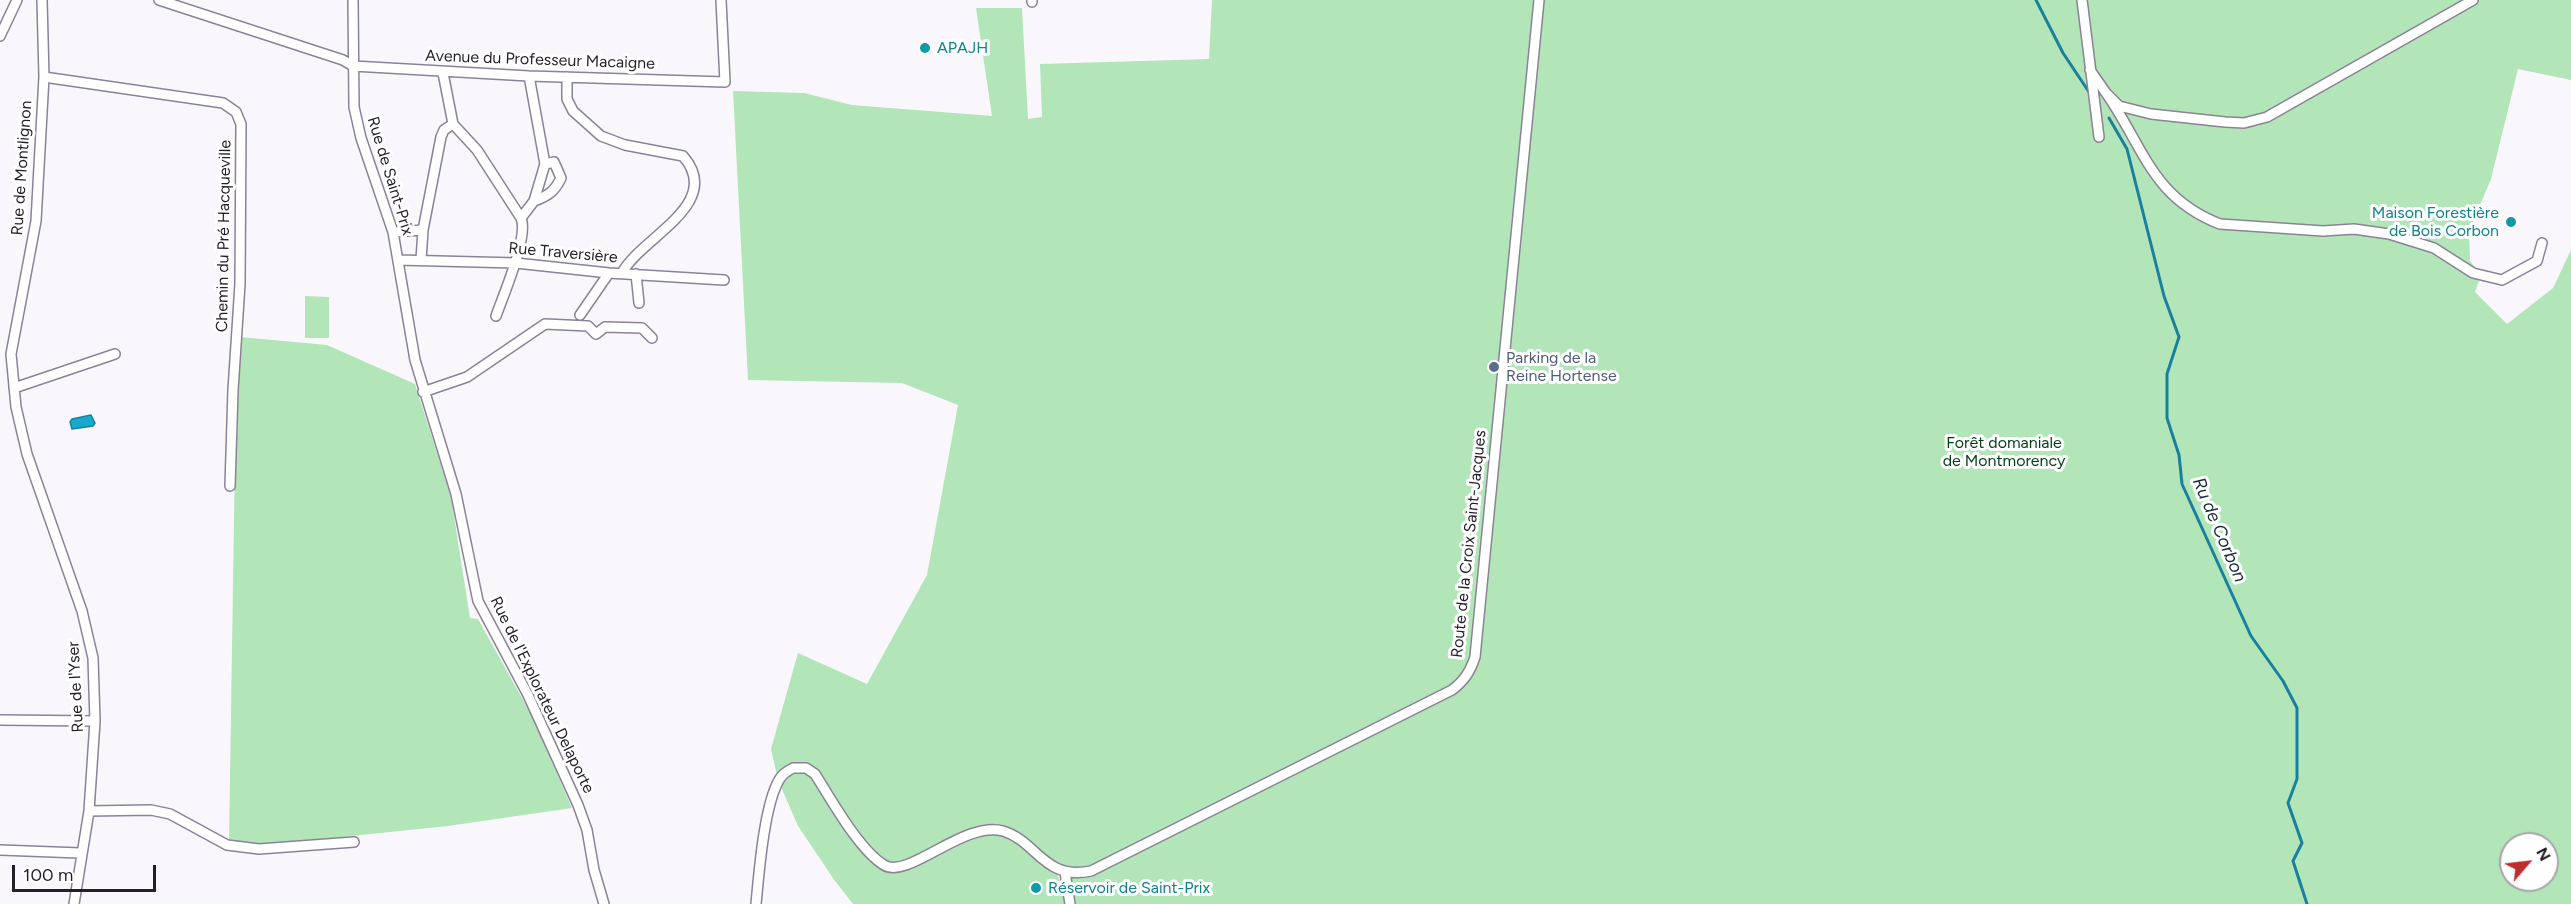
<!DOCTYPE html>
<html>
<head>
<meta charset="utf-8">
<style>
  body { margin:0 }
  #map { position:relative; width:2571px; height:904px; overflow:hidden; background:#f9f7fc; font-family:Figtree,sans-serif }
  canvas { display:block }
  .north { position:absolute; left:2499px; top:832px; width:60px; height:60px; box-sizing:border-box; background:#fff; border:2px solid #a7a5a9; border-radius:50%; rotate:62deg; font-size:16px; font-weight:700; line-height:24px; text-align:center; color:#231f28 }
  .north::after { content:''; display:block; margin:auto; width:21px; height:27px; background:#bd2e2f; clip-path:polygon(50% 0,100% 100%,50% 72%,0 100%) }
  .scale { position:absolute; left:12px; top:865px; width:144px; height:27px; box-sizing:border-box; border:3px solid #231f28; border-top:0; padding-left:8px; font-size:18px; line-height:21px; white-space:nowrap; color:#231f28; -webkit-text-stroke:4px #fff; paint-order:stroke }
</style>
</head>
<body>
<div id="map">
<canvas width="2571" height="904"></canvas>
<div class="north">N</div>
<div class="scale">100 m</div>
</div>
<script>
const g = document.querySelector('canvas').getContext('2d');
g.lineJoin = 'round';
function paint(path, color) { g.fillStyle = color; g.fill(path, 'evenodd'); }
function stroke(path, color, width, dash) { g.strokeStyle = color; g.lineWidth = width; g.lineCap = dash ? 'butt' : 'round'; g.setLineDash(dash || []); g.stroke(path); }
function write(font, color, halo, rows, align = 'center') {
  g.font = font + ' Figtree,sans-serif'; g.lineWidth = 6; g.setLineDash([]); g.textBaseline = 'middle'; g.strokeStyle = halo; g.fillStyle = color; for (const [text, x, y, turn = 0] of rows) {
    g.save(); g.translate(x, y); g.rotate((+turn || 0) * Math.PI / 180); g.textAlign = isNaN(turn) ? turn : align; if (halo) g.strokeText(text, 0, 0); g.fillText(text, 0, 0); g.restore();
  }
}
paint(new Path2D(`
  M1212,0H2571V80L2518,69L2491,179L2469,231L2470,261L2481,275L2475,292L2507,324L2553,288L2571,250V904H1071L1065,872L1079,868L1058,866V876L1067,904H853L835,881L798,826L778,780L771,749L798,653L867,684L927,575L958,405L902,383L748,380L733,91L804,93L852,105L992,116L976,8H1022L1028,119L1042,117L1040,64L1209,59ZM2511,844H2547V880H2511Z
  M305,296L329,297V338H305Z
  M240,337L327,345L415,384L451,497L470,618L478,619L532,716L572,808L448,826L255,846L229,842L236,391Z`), '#b2e6b8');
const water = new Path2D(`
  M91,415L95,423L93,426L72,429L70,422L72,419Z`);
paint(water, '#16aacf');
stroke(water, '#1a809d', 1.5);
stroke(new Path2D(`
  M2036,0L2063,53L2089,92
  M2109,118L2127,149L2164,296L2179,337L2167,374V418L2179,455L2182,484L2251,636L2283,681L2297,708V779L2288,803L2302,843L2293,861L2307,904`), '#1a809d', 3);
const minor = new Path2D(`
  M42,0L44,77L36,221L11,354L16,407L27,454L82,611L93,658L95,721L89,811L74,904
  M159,0L343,60L353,66L529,76L725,82L721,0
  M353,0L354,107L361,138L393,232L415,360L456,494L478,601L528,695L578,805L587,830L594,870L604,904
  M1032,0V2
  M2082,0L2099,137
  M0,36L17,0
  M2090,70L2106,93L2119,106L2151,114L2225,122L2244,123L2267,117L2473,0
  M443,73L453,124L477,150L521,218
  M44,77L223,103L236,112L241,124L240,284L233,390L230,486
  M567,77V99L573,111L601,136L625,145L683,156C725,204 641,237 622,273
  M2106,93C2144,147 2151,197 2220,224L2323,231L2354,229L2389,234L2434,248L2473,273L2502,280L2537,261L2542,243
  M534,201C548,196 555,191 561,178L554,162L545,164
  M393,232L423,230
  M398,260L516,263L609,273L724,280
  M421,260L423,230L441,137L444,130L453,124
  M636,274L639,303
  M580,315L609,273
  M496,316C503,296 529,236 521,218L534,201L545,164L529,76
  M14,388L115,354
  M423,392L467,377L545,324L588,326L596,334L605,327L642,328L652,338
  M0,720L95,721
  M89,811L151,810L170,814L227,845L259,849L354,842
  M0,850L80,853
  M1065,872L1070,904
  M756,904C759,873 764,806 779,780C782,774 787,771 793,768H806L815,774C831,799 859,850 884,865C908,880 964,820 1003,831C1037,841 1044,881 1091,871L1452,690C1464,681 1470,672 1475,657L1539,0`);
stroke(minor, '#8b8297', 12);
stroke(minor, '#fff', 9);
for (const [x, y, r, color] of [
  [925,48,6,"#0f9aa8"],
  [2511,222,6,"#0f9aa8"],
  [1494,367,6,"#5c6f8a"],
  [1036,888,6,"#0f9aa8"]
]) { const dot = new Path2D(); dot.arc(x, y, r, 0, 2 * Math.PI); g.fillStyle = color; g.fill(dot); stroke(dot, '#fff', 2); }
write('16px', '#0d838f', '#fff', [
  ["APAJH",937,48],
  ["Maison Forestière",2499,213,"right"],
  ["de Bois Corbon",2499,231,"right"],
  ["Réservoir de Saint-Prix",1048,888]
], 'left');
write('16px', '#231f28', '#fff', [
  ["Avenue du Professeur Macaigne",540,60,2],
  ["Rue de Montlignon",22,168,-86],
  ["Rue de Saint-Prix",390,176,73],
  ["Chemin du Pré Hacqueville",224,236,-89],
  ["Rue Traversière",563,253,5],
  ["Route de la Croix Saint-Jacques",1469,544,-84],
  ["Rue de l'Yser",76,687,-93],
  ["Rue de l'Explorateur Delaporte",542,695,64]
]);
write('16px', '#4e5e75', '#fff', [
  ["Parking de la",1506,358],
  ["Reine Hortense",1506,376]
], 'left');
write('16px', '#003d13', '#fff', [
  ["Forêt domaniale",2004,443],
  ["de Montmorency",2004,461]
]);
write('italic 18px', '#182e35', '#fff', [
  ["Ru de Corbon",2219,530,67]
]);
</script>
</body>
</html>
